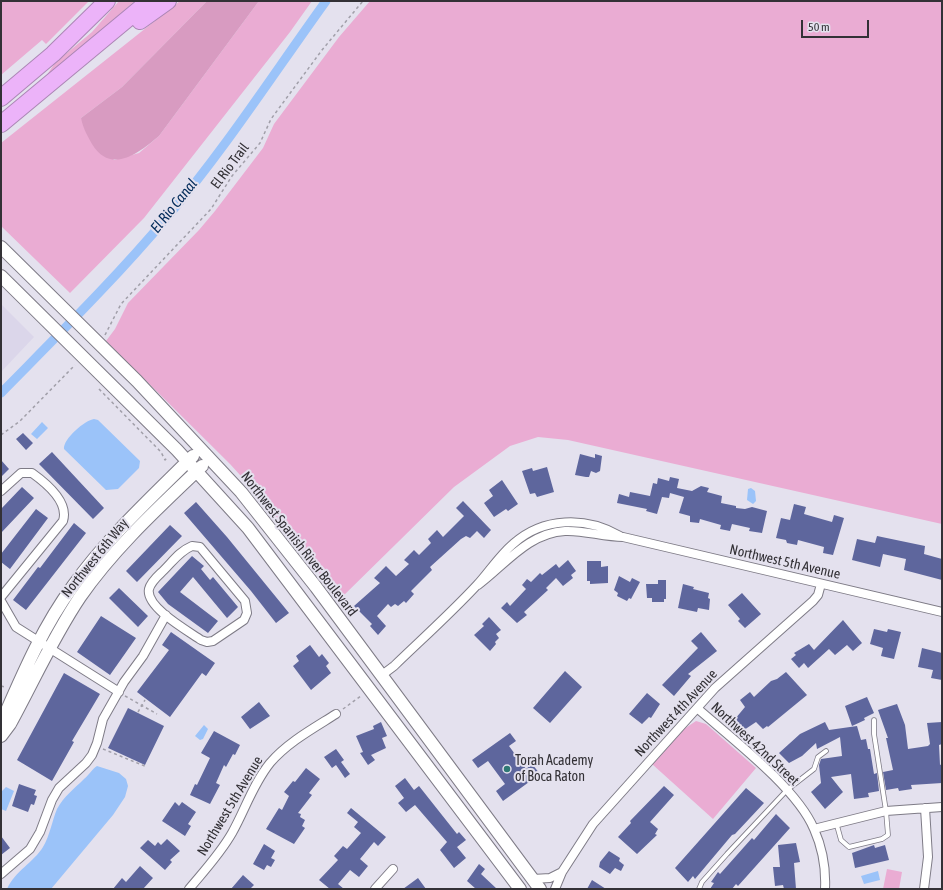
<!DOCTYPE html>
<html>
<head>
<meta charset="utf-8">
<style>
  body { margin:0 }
  #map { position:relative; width:943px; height:890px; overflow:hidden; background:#e4e1ee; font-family:"Asap Condensed",sans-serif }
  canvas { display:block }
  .frame { position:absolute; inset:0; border:2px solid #333136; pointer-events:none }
  .scale { position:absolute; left:801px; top:20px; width:68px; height:18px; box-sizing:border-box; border:2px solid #333136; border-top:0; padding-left:5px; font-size:12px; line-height:14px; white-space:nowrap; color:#333136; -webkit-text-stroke:3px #e4e1ee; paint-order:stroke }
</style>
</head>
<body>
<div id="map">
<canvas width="943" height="890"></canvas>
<div class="frame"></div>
<div class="scale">50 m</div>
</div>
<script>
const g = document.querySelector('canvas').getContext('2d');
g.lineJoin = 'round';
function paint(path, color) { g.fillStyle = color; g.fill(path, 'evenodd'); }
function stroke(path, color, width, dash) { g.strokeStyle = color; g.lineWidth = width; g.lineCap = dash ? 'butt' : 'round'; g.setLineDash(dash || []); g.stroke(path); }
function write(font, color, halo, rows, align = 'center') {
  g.font = font + ' "Asap Condensed",sans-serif'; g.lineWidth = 4; g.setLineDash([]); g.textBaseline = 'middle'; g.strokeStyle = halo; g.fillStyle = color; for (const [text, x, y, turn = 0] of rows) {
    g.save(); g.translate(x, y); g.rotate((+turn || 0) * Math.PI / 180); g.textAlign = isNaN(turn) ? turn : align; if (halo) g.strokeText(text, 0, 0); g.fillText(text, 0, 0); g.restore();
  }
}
paint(new Path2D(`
  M1,304L34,337L1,372Z`), '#dbd6ea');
paint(new Path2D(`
  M1,1H89L46,44L42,40L1,75Z
  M119,1H135L42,82L55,63L92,32Z
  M180,1H207L122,87L81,118L114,160L139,153L159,136L259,1H312L290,32L144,218L70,293L1,226V143Z
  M370,1H942V524L568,440L538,437L510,446L454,487L339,600L269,507L230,464L106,341L115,329L128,303L199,230L215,211L263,148L274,124L339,37Z
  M696,721L706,724L756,768L713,819L652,764L684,729Z
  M887,869L902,872L899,889H883Z`), '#eaacd3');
paint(new Path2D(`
  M207,1H259L159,136C139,153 111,175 92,144C87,135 83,128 81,118L122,87Z`), '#d89bc1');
paint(new Path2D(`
  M94,419L98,420L140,461L139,468L118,489L106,490L64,449C63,439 85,420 94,419Z
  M42,422L48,428L37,439L31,434Z
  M751,488L755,491L756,501L753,504L747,500L748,489Z
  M204,725L208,729L203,739L200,740L195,736Z
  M97,766L119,773L126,779L128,786L125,797L113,815L51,889H7C15,871 34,862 43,847C50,835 52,821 57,809C64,796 74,789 84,779C89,775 92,769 97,766Z
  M6,787L14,791L6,811L1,809V792Z
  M878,871L880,880L864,884L861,876Z`), '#9bc3f9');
stroke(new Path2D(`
  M1,393C58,335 116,278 168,216C225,149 274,73 326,1`), '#9bc3f9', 9);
paint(new Path2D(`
  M23,433L33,443L26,450L16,439Z
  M52,452L104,508L93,519L39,464Z
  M580,454L595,458V454L602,456L600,471L596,473L591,471L589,477H586L575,475Z
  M1,460L9,469L1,477Z
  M547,467L554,492L537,497L535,493L530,494L522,471L532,468L533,471Z
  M670,477L679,479L677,488L692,491L701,486L709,488L707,492L722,496L721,503L736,506V508L745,509L752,507L767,511L762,533L749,531L750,528L732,524L730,531L720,529L721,525L700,519L699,523L690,522V516L679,513L684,497L670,493L669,498L662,497L657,514L646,511L647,509L617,503L619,494L629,497L630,492L650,496L653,483L657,484L658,478L669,481Z
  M502,480L518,504L508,511L506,509L494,517L484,503L493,496L489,490Z
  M22,487L34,498L1,533V509Z
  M463,501L491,530L484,538L477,531L470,538L466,536L461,539L430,567L432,570L411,591L414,594L406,603L404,601L398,606L395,604L391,607L388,604L377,616L386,626L378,635L370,626L372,624L354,606L380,583L374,578L386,566L396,576L409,564L404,560L414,550L419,555L431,543L428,539L437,530L443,537L464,516L456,508Z
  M196,502L227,537L289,613L276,623L251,591L184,513Z
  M794,504L806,507L804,514L832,522L834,515L844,518L833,555L823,553L824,547L798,540L797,545L787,543L786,540L776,538L781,518L790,520Z
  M36,509L48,518L10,569L1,562V554Z
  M74,523L86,533L26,610L13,600L38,567L40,568Z
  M170,525L182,536L137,582L126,571Z
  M877,536L925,546L924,554L942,559V580L904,570L906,559L883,554L880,567L852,560L857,539L875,543Z
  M192,556L204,566L201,569L210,580L213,577L238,607L227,618L193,577L180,592L218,621L208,633L168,604L158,592Z
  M568,560L576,571L571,575L573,578L563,586L556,578L546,588L548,590L524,612L527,615L517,623L501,608L507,602L510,606L526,589L522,585L527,579L531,582L540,573L542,575L556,564L559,568Z
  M587,561H601V567L608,566V583L590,584V581H587Z
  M619,576L630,582L632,578L640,582L631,599L629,598L627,601L617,596L618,593L614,590Z
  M658,580H666V599H664V602H652V598H647L646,584H658Z
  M683,584L694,587L693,589L709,593L708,598L710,599L709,610L698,608L697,612L678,608Z
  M119,588L148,616L138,627L109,598Z
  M742,593L761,614L745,628L738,621L740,619L728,605Z
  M101,616L136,638L110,675L77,652Z
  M489,617L501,630L496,634L499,638L495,642L496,644L490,651L474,635L484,626L482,624Z
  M843,620L862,643L853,651L847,645L835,655L829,649L808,668L804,663L799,668L791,659L796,655L794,653L809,644L814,650Z
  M874,629L887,632L888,629L901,632L894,659L881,656L883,648L870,644Z
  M171,632L215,663L206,676L202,673L170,717L137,692L169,650L162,645Z
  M701,632L717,651L688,674L691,676L674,696L662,685L698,648L691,641Z
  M310,645L319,657L322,654L329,663L326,666L331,673L311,690L293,666L299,661L296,656Z
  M922,648L942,653V680L931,678L933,670L918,667Z
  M565,671L582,687L550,723L533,708Z
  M786,672L807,695L768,727L767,726L763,729L756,722L744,730L735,719L745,707L740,700L750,692L754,697L771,681L777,679Z
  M64,673L100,694L72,741L74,742L52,781L17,760Z
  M647,693L660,704L651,718L649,717L642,724L629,714Z
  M867,697L874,713L864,718L865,720L852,726L845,706Z
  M259,702L270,716L250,729L241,717Z
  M897,704L905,725L908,749L928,746L930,744L927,723L942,722V744L939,745L940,765L942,764V783L911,785L912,789L899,791L898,788L886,790L883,772L893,770L886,738H888L878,710Z
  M128,708L164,726L145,765L108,748Z
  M381,722L387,736L382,738L386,748L371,755L375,760L368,765L360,753L363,752L356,736L374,729L373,726Z
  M825,722L829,730L857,726L861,740L866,739L868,749H870L874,774L877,773L879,791L868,793L869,797L854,799L851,774L831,777L843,792L825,809L811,792L821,783L819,765L821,759L842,756L840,737L817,749L816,743L802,756L789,763L779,753L800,734Z
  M214,731L240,745L235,755L233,754L226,767L224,765L216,783L220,785L210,804L190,795L195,784L197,785L210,758L201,753Z
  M510,733L516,741L509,746L526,769L532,764L540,774L503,801L496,791L505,784L488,761L478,768L472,760Z
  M336,749L344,760L341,762L350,774L345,778L336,765L332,768L324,757Z
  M306,768L320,779L309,793L312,795L298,813L301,814L300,817L305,820L302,826L305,828L294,844L266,829L279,808L282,810L289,796L284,792L293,781L295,782Z
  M405,778L414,790L419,786L457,834L459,832L466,840L457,847L466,858L454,868L440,850L447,842L415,805L406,812L398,803L404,798L395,786Z
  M19,784L36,790L34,795L37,796L34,805L31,804L28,812L12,806Z
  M664,786L674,795L650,822L658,829L655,834L657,835L637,854L618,837L631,823L630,821Z
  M746,788L764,803L735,834L732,835L695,879L693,876L688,882L675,868Z
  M175,802L179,806L182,802L196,812L188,824L191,826L185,836L162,821Z
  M351,808L386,837L378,846L374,842L360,859L368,866L359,877L350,870L338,884L344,889H330L319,880L338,860L334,856L343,846L347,849L361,833L354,827L358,822L347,813Z
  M776,814L790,828L738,886L736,884L732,889H710L714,883L711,882L718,872L720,874L752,838L754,840Z
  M1,836L10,848L1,855Z
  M167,839L180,851L170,860L172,862L165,870L140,848L148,840L155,846L158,842L161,845Z
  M796,843L800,862L794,863L796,889H784L783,885L775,886L773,867H780L778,845Z
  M264,844L275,851L271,858L275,860L271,867L267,865L264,870L253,864Z
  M874,845L875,848L885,845L889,860L855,868L852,853Z
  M609,851L620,858L619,861L624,865L621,871L615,868L610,874L599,867L600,862Z
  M479,864L485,869L481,874L497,889H476L467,881Z
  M140,866L153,878L143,889H113L122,878L126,882Z
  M243,875L254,885L250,889H231Z
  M418,878L426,889H403Z
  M592,880L606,889H587Z`), '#5e669d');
const lane = new Path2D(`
  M836,822L841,840L849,847L882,839L888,835L886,811L874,734V720
  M699,889L702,882L727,854L787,790L814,769L818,757L826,751`);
const street = new Path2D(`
  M1,491L21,473H32C46,483 69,502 63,521L1,597
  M192,546L200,547L245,601L247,613L244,620L213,641L207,642L201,640C188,631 145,607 149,589C151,581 159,575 164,570C173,561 180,551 192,546Z
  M478,585C505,565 528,533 565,531C584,530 603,537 623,537L942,612
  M1,601L16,627L119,692
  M382,675L394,666C422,639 451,613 477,585C489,572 499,556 513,544C543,517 586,516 620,536
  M697,708C731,738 797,788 814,829C822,847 826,869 825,889
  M814,829L886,811L942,807
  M1,874L30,849L40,832L52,800L59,788L86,763L92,755L97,743L103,719L124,682L143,656L166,615
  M533,879L550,878L562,872
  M189,889C204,871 220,854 232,833C245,810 253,784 270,763C288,742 314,728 336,714
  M375,889L393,869
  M555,889L562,872L593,824L715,688L813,601L818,595L821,584
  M924,889L928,857L925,808`);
const secondary = new Path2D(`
  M1,247L137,381L241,492L316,587L540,889
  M1,276L177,450L248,528L520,889
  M1,724C22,676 42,628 73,586C107,538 151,498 193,456
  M1,736L10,724C33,682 53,637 80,597C114,548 159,507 202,466`);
const highway = new Path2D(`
  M140,21L168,1
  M1,98L53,54L107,1
  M1,124L149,1`);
stroke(lane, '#7e7b86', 5.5);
stroke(street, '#7e7b86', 10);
stroke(secondary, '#7e7b86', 14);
stroke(highway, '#ab86b5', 18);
stroke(new Path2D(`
  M105,335L121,304L211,209L232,176L260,143L271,119L322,50L363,1
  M99,389L161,452L165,460L168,457
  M1,435L20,421L75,365
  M1,686L5,687
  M125,696L157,714
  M343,709L361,696
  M138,712L145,700
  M103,749L147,767`), '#a19fa9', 1.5, [3, 3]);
stroke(lane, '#fff', 4);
stroke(street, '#fff', 8);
stroke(secondary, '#fff', 12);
stroke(highway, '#ecb3f9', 16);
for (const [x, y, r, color] of [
  [507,769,4,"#2f7874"]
]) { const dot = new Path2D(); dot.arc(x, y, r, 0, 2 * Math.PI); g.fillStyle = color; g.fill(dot); stroke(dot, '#e4e1ee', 1.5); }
write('14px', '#333136', '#e4e1ee', [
  ["El Rio Trail",230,166,-53],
  ["Northwest Spanish River Boulevard",299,544,52],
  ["Northwest 6th Way",95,558,-51],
  ["Northwest 5th Avenue",785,562,13],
  ["Northwest 4th Avenue",676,713,-47],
  ["Northwest 42nd Street",755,744,43],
  ["Northwest 5th Avenue",230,806,-59]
]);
write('14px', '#333136', '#e4e1ee', [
  ["Torah Academy",515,761],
  ["of Boca Raton",515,777]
], 'left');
write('italic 15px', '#022b5a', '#e4e1ee', [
  ["El Rio Canal",174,206,-51]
]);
</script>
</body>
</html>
